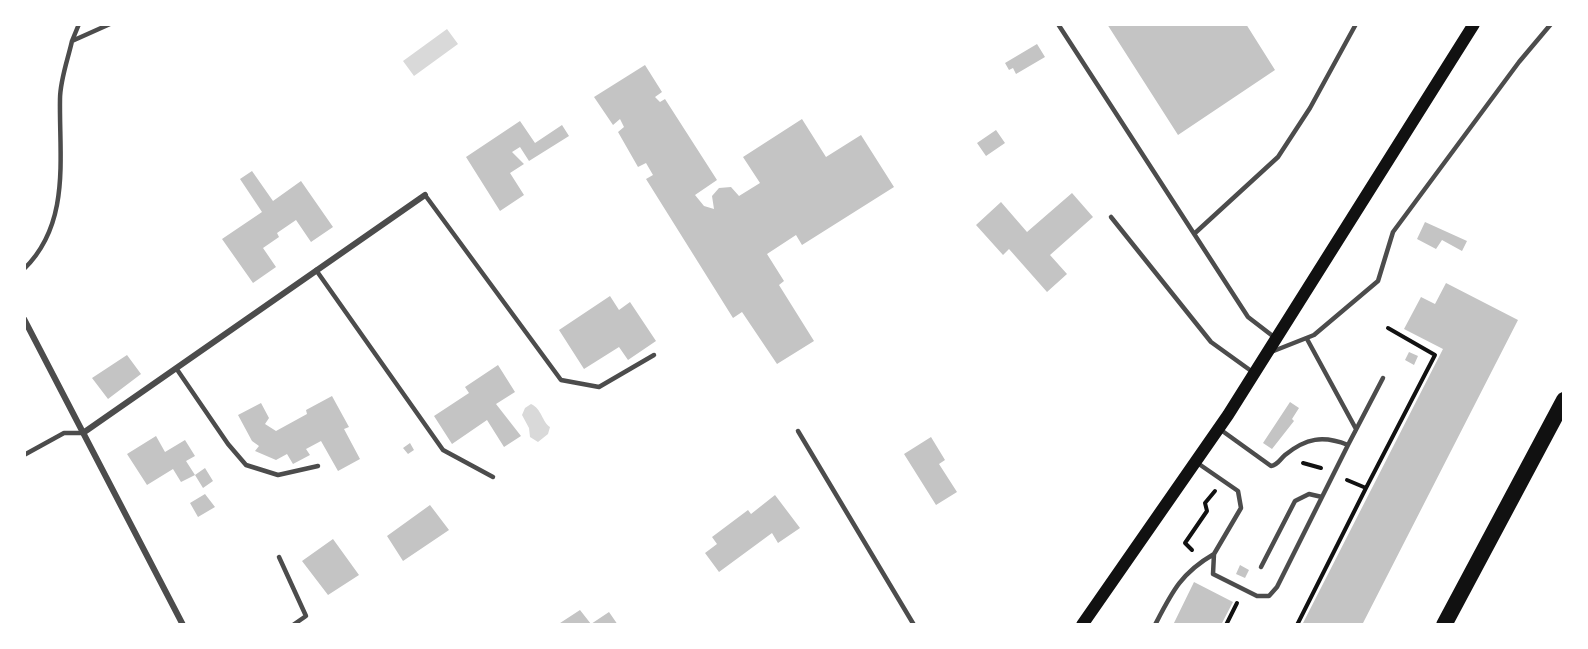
<!DOCTYPE html>
<html>
<head>
<meta charset="utf-8">
<style>
  body { margin:0 }
  #map { position:relative; width:1588px; height:649px; overflow:hidden; background:#fff; font-family:"Golos Text",sans-serif }
  canvas { display:block }
  .frame { position:absolute; inset:0; border:26px solid #fff; pointer-events:none }
</style>
</head>
<body>
<div id="map">
<canvas width="1588" height="649"></canvas>
<div class="frame"></div>
</div>
<script>
const g = document.querySelector('canvas').getContext('2d');
g.lineJoin = 'round';
function paint(path, color) { g.fillStyle = color; g.fill(path, 'evenodd'); }
function stroke(path, color, width, dash) { g.strokeStyle = color; g.lineWidth = width; g.lineCap = dash ? 'butt' : 'round'; g.setLineDash(dash || []); g.stroke(path); }
paint(new Path2D(`
  M447,29L458,44L414,76L403,61Z
  M531,404C542,409 542,422 550,427L548,434L538,442L530,437L529,428L522,415L525,408Z`), '#d9d9d9');
paint(new Path2D(`
  M1107,24H1246L1275,70L1178,135Z
  M1037,44L1045,57L1016,74L1013,68L1009,70L1005,63Z
  M645,65L662,92L655,97L660,102L665,99L717,180L695,195L704,206L714,209L712,196L719,188L731,187L739,196L760,183L743,157L802,119L826,157L861,135L894,187L802,245L796,235L767,254L784,281L779,285L814,341L777,364L742,312L733,318L646,179L653,175L646,163L638,167L618,132L624,127L620,119L613,125L594,97Z
  M520,121L535,143L562,125L569,136L529,161L520,147L512,152L524,164L510,173L524,195L500,211L466,157Z
  M996,130L1005,143L986,156L977,143Z
  M252,171L273,201L301,181L333,227L311,242L296,220L277,233L279,237L263,248L276,267L253,283L222,239L262,212L240,179Z
  M1072,193L1093,217L1050,255L1067,274L1047,292L1009,249L1003,255L976,225L1001,202L1027,232Z
  M1425,222L1467,241L1462,251L1442,240L1436,249L1417,239Z
  M1446,283L1518,320L1362,625H1302L1443,349L1404,329L1421,297L1435,304Z
  M610,296L619,310L630,302L656,341L628,360L619,347L584,369L559,330Z
  M1409,352L1418,356L1414,365L1405,360Z
  M127,355L141,374L108,399L92,378Z
  M498,365L515,392L496,404L521,436L504,447L487,420L452,444L434,416L469,393L465,387Z
  M332,396L349,427L344,429L360,459L338,471L321,441L306,449L310,455L293,464L287,454L276,460L255,451L259,446L252,441L238,415L261,403L269,418L265,424L276,431L307,414L306,410Z
  M1290,402L1299,408L1292,419L1294,421L1272,449L1263,443Z
  M156,436L165,452L185,440L195,456L186,461L195,475L181,482L173,469L147,485L127,454Z
  M931,437L945,460L939,464L957,492L936,505L904,454Z
  M410,443L414,450L408,454L403,448Z
  M205,468L213,481L203,488L195,475Z
  M205,494L215,507L198,517L190,503Z
  M775,495L800,528L778,543L772,533L719,572L705,553L717,544L712,537L748,510L751,514Z
  M430,505L449,530L403,561L387,536Z
  M333,539L359,575L328,595L302,561Z
  M1240,565L1249,570L1245,578L1236,574Z
  M1194,582L1233,602L1221,625H1173Z
  M580,610L591,624L609,612L618,625H557Z`), '#c4c4c4');
stroke(new Path2D(`
  M1303,463L1321,468
  M1347,480L1366,488L1435,355L1388,328
  M1192,550L1185,543L1207,511L1205,503L1215,491
  M1226,625L1237,603
  M1297,625L1366,488`), '#111', 4);
stroke(new Path2D(`
  M1058,24L1248,317L1274,337
  M72,41L79,24
  M425,195L561,380L599,387L654,355
  M1111,217L1211,342L1254,373
  M1194,234L1278,157L1310,108L1356,24
  M24,269C71,223 59,158 60,99C60,80 68,59 72,41L110,24
  M316,270L443,450L493,477
  M1307,339L1356,429
  M1271,352L1314,335L1378,281L1393,232L1519,62L1551,24
  M176,368L228,444L246,465L278,475L318,466
  M798,431L914,625
  M1348,445L1383,378
  M24,455L64,433H83
  M1196,462L1238,491L1241,508L1214,554L1213,574L1257,596H1269L1277,587L1348,445C1323,435 1306,438 1285,455C1280,459 1278,465 1271,466L1221,430
  M279,557L306,616L293,625
  M1261,567L1295,501L1309,494L1322,497
  M1155,625C1172,592 1181,573 1214,554`), '#4c4c4c', 4.5);
stroke(new Path2D(`
  M24,319L183,625
  M83,433L425,195`), '#4c4c4c', 6);
stroke(new Path2D(`
  M1082,625L1228,415L1474,24`), '#111', 12);
stroke(new Path2D(`
  M1444,625L1564,400`), '#111', 16);
</script>
</body>
</html>
